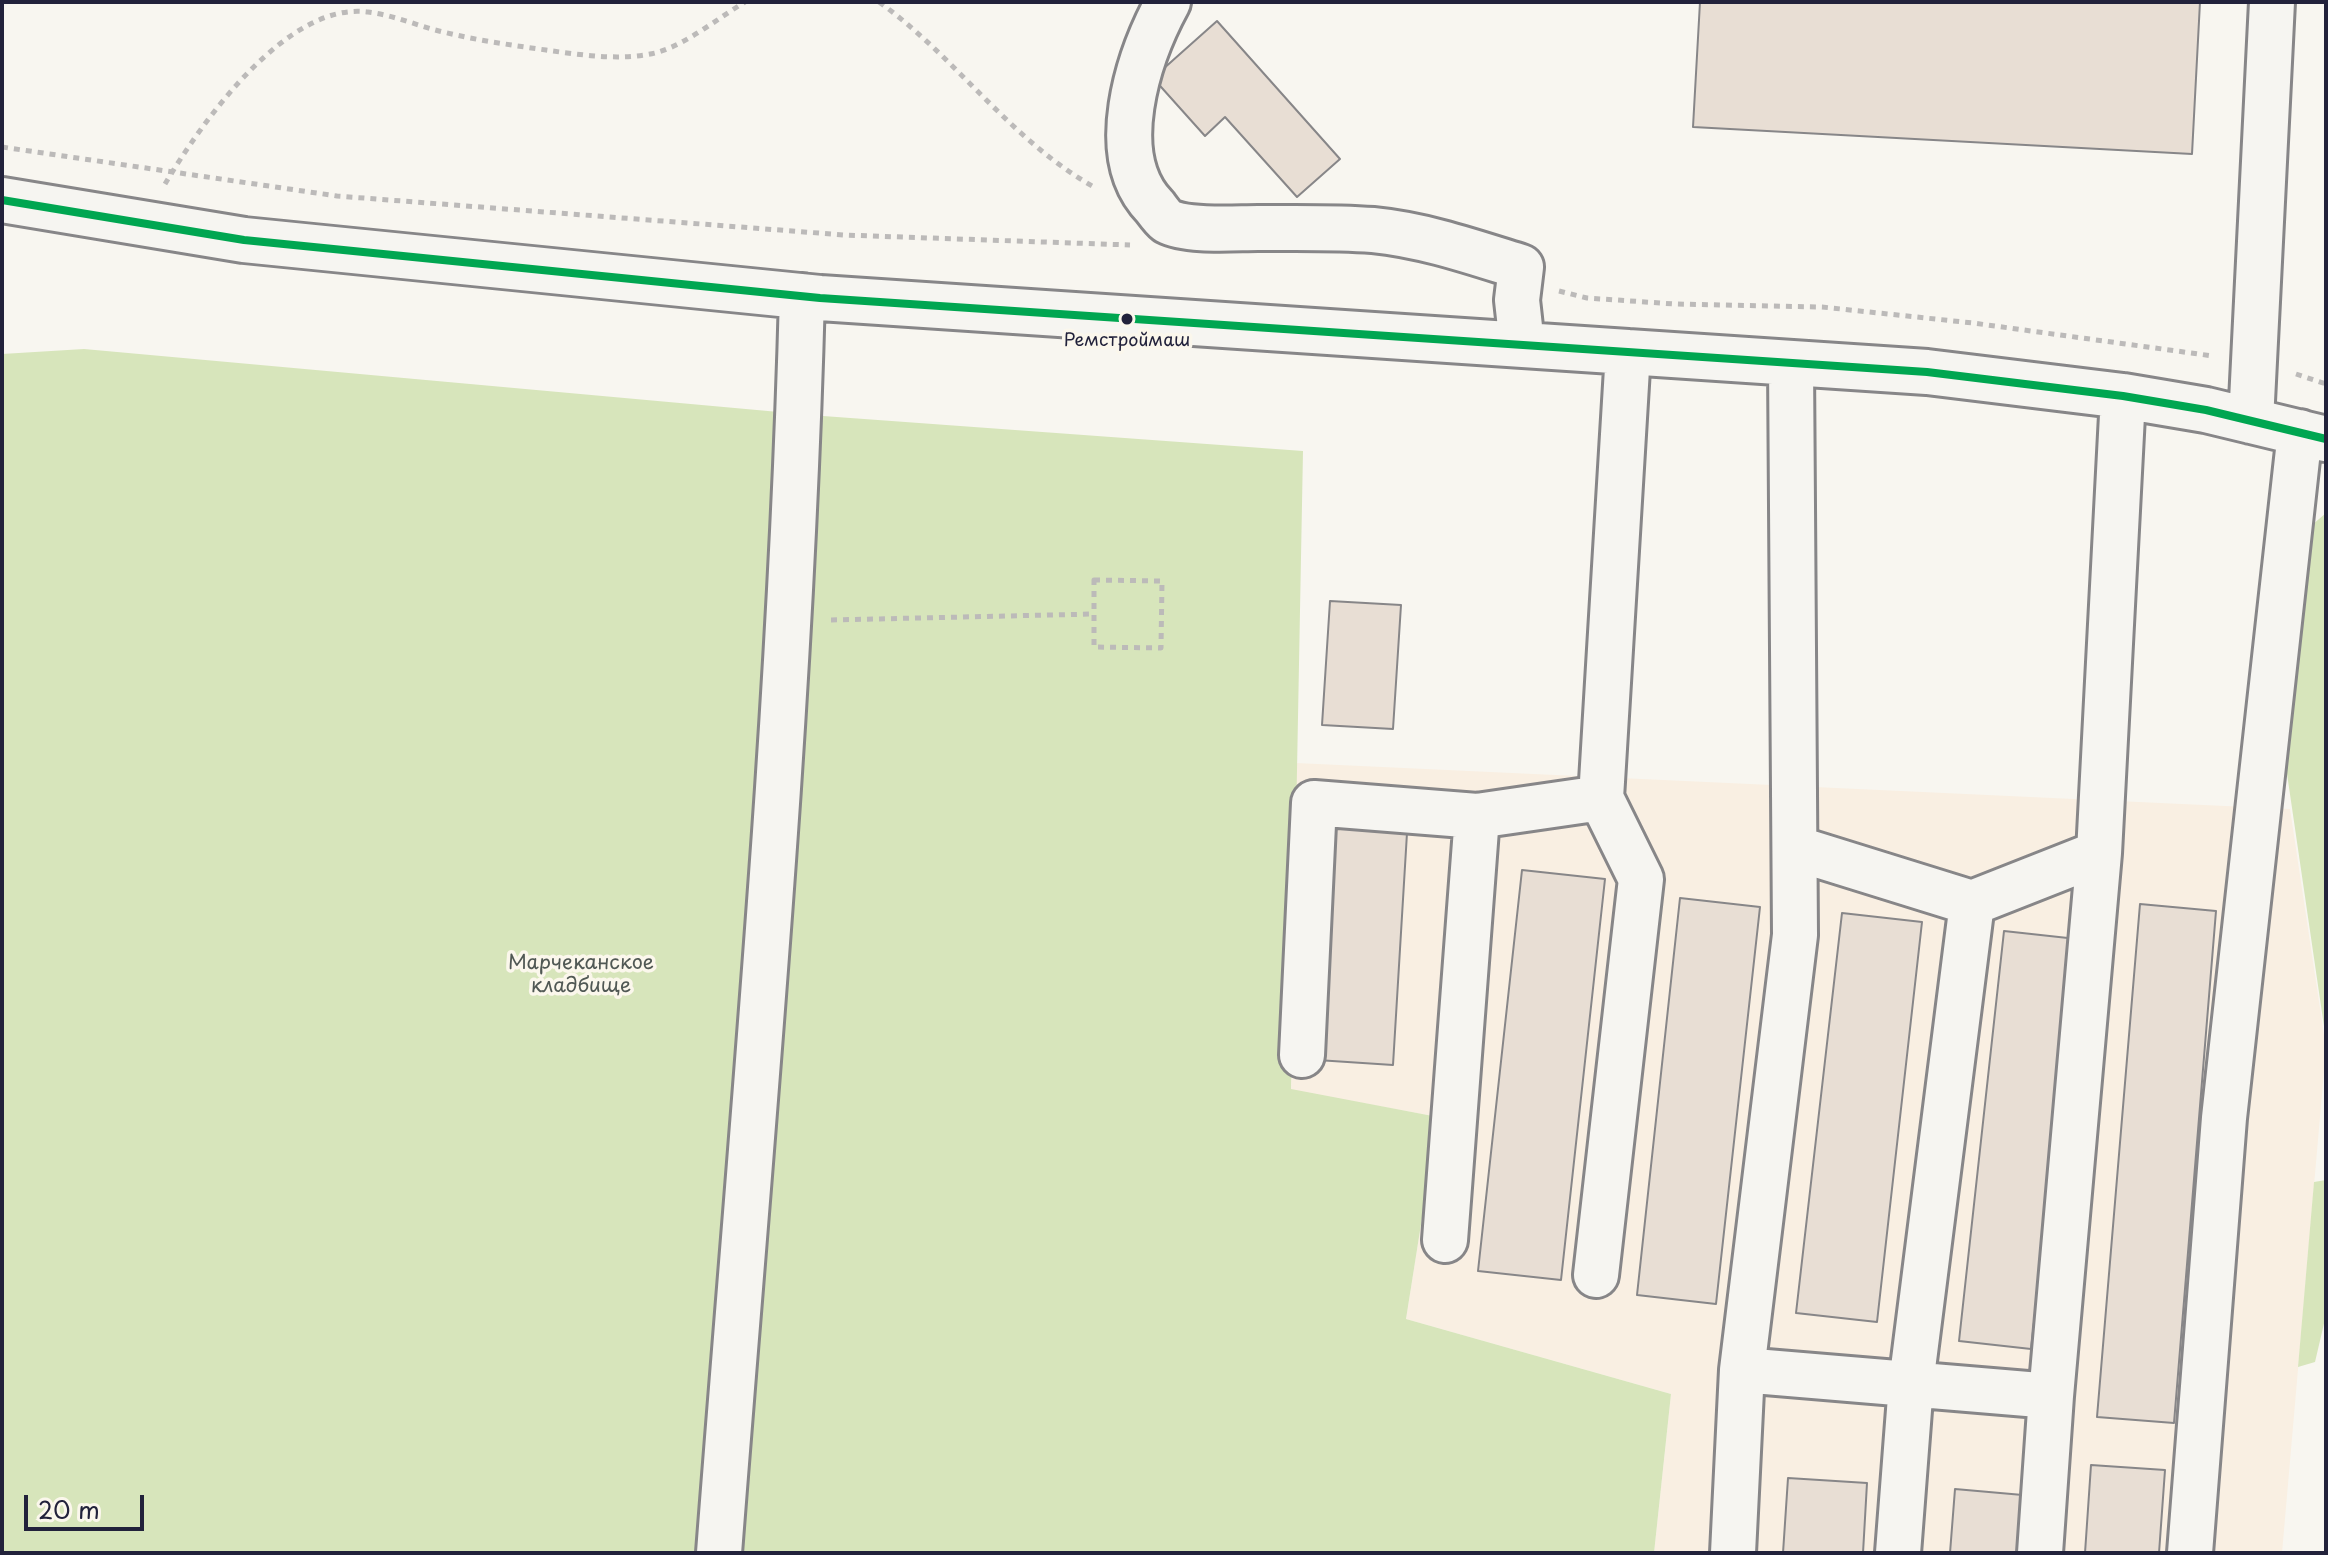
<!DOCTYPE html>
<html>
<head>
<meta charset="utf-8">
<style>
  body { margin:0 }
  #map { position:relative; width:2328px; height:1555px; overflow:hidden; background:#f8f6f0; font-family:"Playpen Sans",sans-serif }
  canvas { display:block }
  .frame { position:absolute; inset:0; border:4px solid #22223b; pointer-events:none }
  .scale { position:absolute; left:24px; top:1495px; width:120px; height:36px; box-sizing:border-box; border:4px solid #22223b; border-top:0; padding-left:10px; font-size:24px; line-height:28px; white-space:nowrap; color:#22223b; -webkit-text-stroke:6px #fbf7ec; paint-order:stroke }
</style>
</head>
<body>
<div id="map">
<canvas width="2328" height="1555"></canvas>
<div class="frame"></div>
<div class="scale">20 m</div>
</div>
<script>
const g = document.querySelector('canvas').getContext('2d');
g.lineJoin = 'round';
function paint(path, color) { g.fillStyle = color; g.fill(path, 'evenodd'); }
function stroke(path, color, width, dash) { g.strokeStyle = color; g.lineWidth = width; g.lineCap = dash ? 'butt' : 'round'; g.setLineDash(dash || []); g.stroke(path); }
function write(font, color, halo, rows, align = 'center') {
  g.font = font + ' "Playpen Sans",sans-serif'; g.lineWidth = 7; g.setLineDash([]); g.textBaseline = 'middle'; g.strokeStyle = halo; g.fillStyle = color; for (const [text, x, y, turn = 0] of rows) {
    g.save(); g.translate(x, y); g.rotate((+turn || 0) * Math.PI / 180); g.textAlign = isNaN(turn) ? turn : align; if (halo) g.strokeText(text, 0, 0); g.fillText(text, 0, 0); g.restore();
  }
}
paint(new Path2D(`
  M1296,763L2290,809L2326,1048L2282,1553H1654L1671,1394L1406,1319L1438,1117L1291,1090Z`), '#f9efe2');
paint(new Path2D(`
  M84,349L823,416L1303,451L1291,1089L1438,1117L1406,1319L1671,1394L1654,1553H2V354Z
  M2326,513V1040L2286,767L2312,525Z
  M2326,1180V1315L2315,1362L2298,1367L2314,1182Z`), '#d7e5bb');
const building = new Path2D(`
  M1700,2H2200L2192,154L1693,127Z
  M1217,21L1340,159L1297,197L1225,117L1205,136L1153,78Z
  M1330,601L1401,605L1393,729L1322,725Z
  M1332,828L1407,833L1393,1065L1317,1060Z
  M1522,870L1605,879L1561,1280L1478,1271Z
  M1680,898L1760,907L1716,1304L1637,1295Z
  M2140,904L2216,911L2174,1423L2097,1417Z
  M1842,913L1922,922L1877,1322L1796,1313Z
  M2004,931L2077,939L2031,1349L1959,1341Z
  M2091,1465L2165,1470L2159,1553H2085Z
  M1788,1478L1867,1483L1863,1553H1783Z
  M1955,1489L2034,1496L2030,1553H1950Z`);
paint(building, '#e8ded4');
stroke(building, '#878688', 2);
const minor = new Path2D(`
  M1168,2C1138,57 1105,156 1155,207C1158,211 1163,218 1167,221C1188,232 1234,228 1258,228C1296,228 1335,227 1373,230C1424,235 1473,252 1521,267L1517,300L1522,345
  M2,200L244,240L820,298L1927,372L2123,396L2206,410L2326,439
  M2251,421L2272,2
  M1795,848L1972,903
  M1302,1055L1314,803L1477,816
  M1445,1240L1477,816L1601,798L1628,352
  M1596,1275L1641,879L1601,798
  M1742,1370L2051,1396L2040,1553
  M2051,1396L2099,853
  M719,1553C751,1135 791,716 802,296
  M1733,1553L1742,1370L1795,935L1791,363
  M1898,1553L1911,1384L1972,903L2099,853L2123,396
  M2190,1553L2224,1118L2300,432`);
stroke(minor, '#878688', 50);
stroke(new Path2D(`
  M879,2C956,57 1010,140 1094,187
  M2,147L337,196L844,235L1130,245
  M165,184C201,123 287,1 368,12C392,15 416,25 439,31C475,40 510,45 546,50C581,55 621,61 655,53C686,45 718,18 745,2
  M1559,291L1587,298L1675,304L1822,307L1973,323L2213,356
  M2296,374L2326,384
  M1094,580L1162,581L1161,648L1094,647Z
  M831,620L1094,614`), '#bcbab9', 5, [6, 6]);
stroke(minor, '#f6f5f1', 44);
stroke(new Path2D(`
  M2,200L244,240L820,298L1927,372L2123,396L2206,410L2326,439`), '#00a651', 8);
for (const [x, y, r, color] of [
  [1127,319,7,"#22223b"]
]) { const dot = new Path2D(); dot.arc(x, y, r, 0, 2 * Math.PI); g.fillStyle = color; g.fill(dot); stroke(dot, '#fbf7ec', 3); }
write('18px', '#22223b', '#fbf7ec', [
  ["Ремстроймаш",1127,341]
]);
write('20px', '#505854', '#fbf7ec', [
  ["Марчеканское",581,963],
  ["кладбище",581,986]
]);
</script>
</body>
</html>
